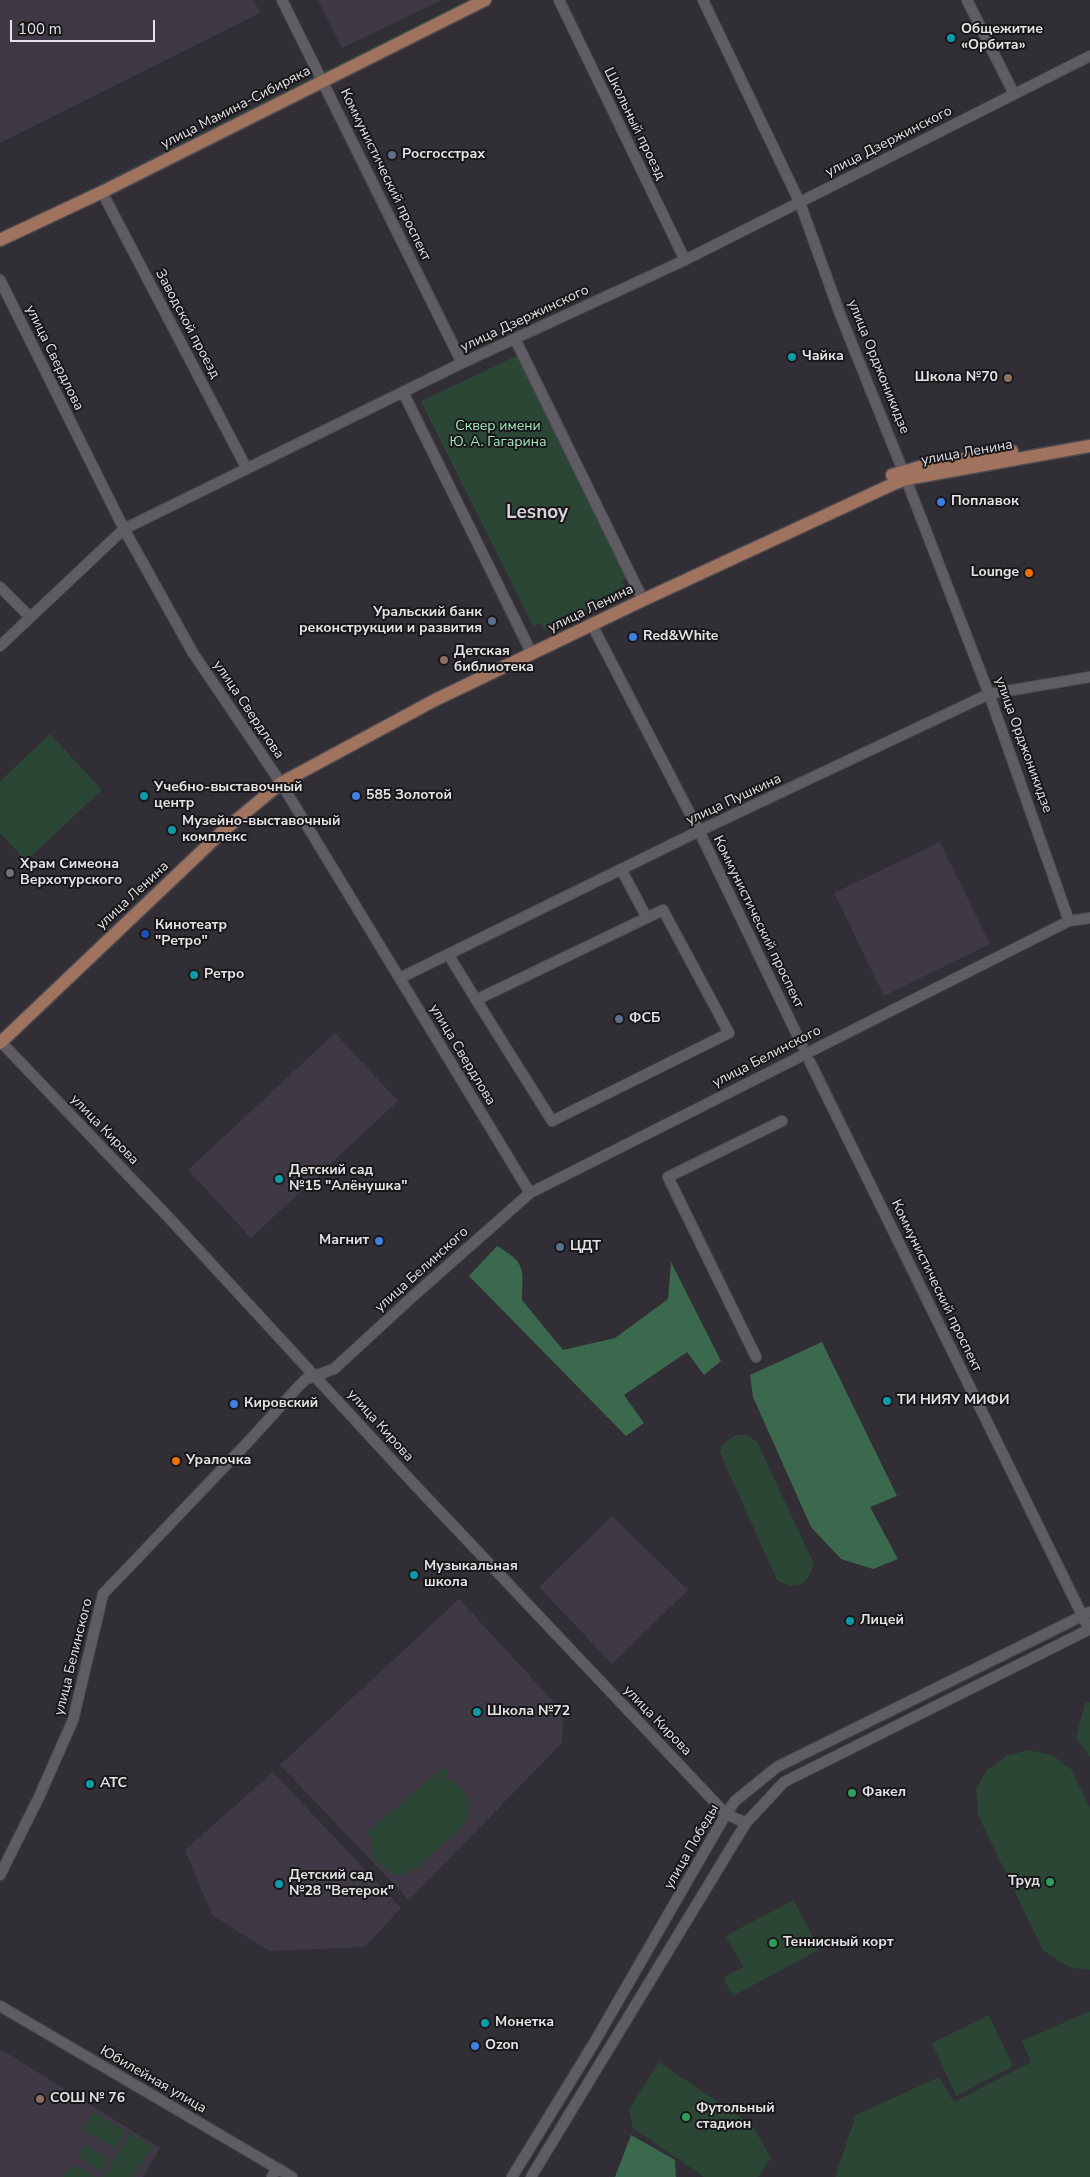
<!DOCTYPE html>
<html>
<head>
<meta charset="utf-8">
<style>
  body { margin:0 }
  #map { position:relative; width:1090px; height:2177px; overflow:hidden; background:#312e35; font-family:"Nunito Sans",sans-serif }
  canvas { display:block }
  .scale { position:absolute; left:10px; top:20px; width:145px; height:22px; box-sizing:border-box; border:2px solid #e4e2e6; border-top:0; padding-left:6px; font-size:15px; line-height:18px; white-space:nowrap; color:#e4e2e6; -webkit-text-stroke:4px #19171a; paint-order:stroke }
</style>
</head>
<body>
<div id="map">
<canvas width="1090" height="2177"></canvas>
<div class="scale">100 m</div>
</div>
<script>
const g = document.querySelector('canvas').getContext('2d');
g.lineJoin = 'round';
function paint(path, color) { g.fillStyle = color; g.fill(path, 'evenodd'); }
function stroke(path, color, width, dash) { g.strokeStyle = color; g.lineWidth = width; g.lineCap = dash ? 'butt' : 'round'; g.setLineDash(dash || []); g.stroke(path); }
function write(font, color, halo, rows, align = 'center') {
  g.font = font + ' "Nunito Sans",sans-serif'; g.lineWidth = 4; g.setLineDash([]); g.textBaseline = 'middle'; g.strokeStyle = halo; g.fillStyle = color; for (const [text, x, y, turn = 0] of rows) {
    g.save(); g.translate(x, y); g.rotate((+turn || 0) * Math.PI / 180); g.textAlign = isNaN(turn) ? turn : align; if (halo) g.strokeText(text, 0, 0); g.fillText(text, 0, 0); g.restore();
  }
}
paint(new Path2D(`
  M0,0H254L260,13L0,143Z
  M318,0H442L342,48Z
  M940,842L990,944L884,996L834,893Z
  M335,1033L398,1101L251,1238L188,1170Z
  M612,1516L688,1590L612,1664L539,1587Z
  M459,1599L563,1712L562,1743L409,1900L280,1765Z
  M273,1772L401,1908L365,1947L269,1951L212,1915L185,1850Z
  M0,2049L160,2148L143,2177H0Z`), '#3f3945');
paint(new Path2D(`
  M518,355L629,577L622,581L627,590L544,630L540,623L533,626L421,401Z
  M50,734L102,790L26,861L0,833V781Z
  M736,1435H747L757,1442L814,1564C808,1585 796,1592 777,1580L720,1453C721,1443 728,1440 736,1435Z
  M1090,1702V1757L1076,1738L1085,1703Z
  M1028,1750L1052,1755L1071,1769L1090,1808V1970C1070,1969 1058,1962 1043,1950L978,1815L976,1789L986,1771L1006,1756Z
  M443,1767L449,1772L443,1778C453,1780 456,1783 462,1790C483,1814 455,1833 438,1848C427,1858 416,1873 401,1874C392,1875 387,1871 381,1865C372,1857 370,1850 372,1838L367,1833Z
  M793,1900L820,1949L733,1996L723,1978L743,1967L726,1936Z
  M1090,2011V2177H835L856,2115L939,2077L954,2102L1031,2062L1022,2041Z
  M989,2015L1013,2066L956,2096L932,2043Z
  M659,2062L752,2125L771,2158L758,2177H704L633,2128L629,2109Z
  M94,2112L125,2131L115,2148L83,2129Z
  M130,2133L152,2146L133,2177H104Z
  M86,2145L109,2159L101,2171L78,2156Z
  M77,2166L94,2177H63L68,2169Z`), '#2b4635');
paint(new Path2D(`
  M497,1246C526,1263 523,1268 522,1300L563,1350L615,1338L668,1299L671,1262L721,1361L704,1375L687,1352L624,1395L644,1423L626,1436L469,1276Z
  M822,1342L897,1496L870,1507L898,1559L873,1569L841,1559L811,1527L753,1397L750,1375Z
  M631,2135L675,2160L676,2177H615Z`), '#3b694d');
const minor = new Path2D(`
  M282,0L462,363
  M559,0L685,260
  M703,0L800,203L840,314L903,471
  M967,0L1014,94
  M102,192L247,469
  M0,280L124,529L193,653L281,783L530,1193
  M515,339L643,600
  M403,392L532,654
  M906,479L989,694L1069,921
  M0,587L30,617
  M592,625L699,831L802,1045
  M0,646L124,529L462,363L685,260L1090,56
  M621,869L647,918
  M448,954C482,1010 517,1065 552,1121L729,1033L663,910L476,1000
  M400,978L699,831L989,694L1090,677
  M0,1041L171,1220L414,1484L726,1814L746,1823
  M810,1062L1089,1629
  M756,1357L668,1177L782,1121
  M0,1875L39,1797L73,1720L103,1594L248,1442L298,1387L306,1379L334,1369L411,1298L530,1193L1069,921L1090,918
  M0,2006L292,2177
  M272,2177L277,2168
  M512,2177L594,2043L726,1814L735,1801L777,1767L1090,1612
  M531,2177L746,1823L784,1782L1090,1629`);
const major = new Path2D(`
  M0,240L102,192L485,0
  M892,475L920,467L1012,451
  M0,1043L222,832L281,783L435,700L643,600L891,485L906,479L1090,446`);
stroke(minor, '#4e4b51', 12);
stroke(major, '#4e4b51', 15);
stroke(minor, '#5f5c63', 10);
stroke(major, '#a0735f', 12);
for (const [x, y, r, color] of [
  [951,38,5,"#0f9aa8"],
  [392,155,5,"#5c6f8a"],
  [792,357,5,"#0f9aa8"],
  [1008,378,5,"#8d6e63"],
  [941,502,5,"#3f7fe0"],
  [1029,573,5,"#e8710a"],
  [492,621,5,"#5c6f8a"],
  [633,637,5,"#3f7fe0"],
  [444,660,5,"#8d6e63"],
  [144,796,5,"#0f9aa8"],
  [356,796,5,"#3f7fe0"],
  [172,830,5,"#0f9aa8"],
  [10,873,5,"#6b7280"],
  [145,934,5,"#1a4fb4"],
  [194,975,5,"#0f9aa8"],
  [619,1019,5,"#5c6f8a"],
  [279,1179,5,"#0f9aa8"],
  [379,1241,5,"#3f7fe0"],
  [560,1247,5,"#5c6f8a"],
  [887,1401,5,"#0f9aa8"],
  [234,1404,5,"#3f7fe0"],
  [176,1461,5,"#e8710a"],
  [414,1575,5,"#0f9aa8"],
  [850,1621,5,"#0f9aa8"],
  [477,1712,5,"#0f9aa8"],
  [90,1784,5,"#0f9aa8"],
  [852,1793,5,"#2e9e5b"],
  [1050,1882,5,"#2e9e5b"],
  [279,1884,5,"#0f9aa8"],
  [773,1943,5,"#2e9e5b"],
  [485,2023,5,"#0f9aa8"],
  [475,2046,5,"#3f7fe0"],
  [40,2099,5,"#8d6e63"],
  [686,2117,5,"#2e9e5b"]
]) { const dot = new Path2D(); dot.arc(x, y, r, 0, 2 * Math.PI); g.fillStyle = color; g.fill(dot); stroke(dot, '#19171a', 2); }
write('bold 14px', '#e4e2e6', '#19171a', [
  ["Общежитие",961,30],
  ["«Орбита»",961,46],
  ["Росгосстрах",402,155],
  ["Чайка",802,357],
  ["Школа №70",998,378,"right"],
  ["Поплавок",951,502],
  ["Lounge",1019,573,"right"],
  ["Уральский банк",482,613,"right"],
  ["реконструкции и развития",482,629,"right"],
  ["Red&White",643,637],
  ["Детская",454,652],
  ["библиотека",454,668],
  ["Учебно-выставочный",154,788],
  ["центр",154,804],
  ["585 Золотой",366,796],
  ["Музейно-выставочный",182,822],
  ["комплекс",182,838],
  ["Храм Симеона",20,865],
  ["Верхотурского",20,881],
  ["Кинотеатр",155,926],
  ["\"Ретро\"",155,942],
  ["Ретро",204,975],
  ["ФСБ",629,1019],
  ["Детский сад",289,1171],
  ["№15 \"Алёнушка\"",289,1187],
  ["Магнит",369,1241,"right"],
  ["ЦДТ",570,1247],
  ["ТИ НИЯУ МИФИ",897,1401],
  ["Кировский",244,1404],
  ["Уралочка",186,1461],
  ["Музыкальная",424,1567],
  ["школа",424,1583],
  ["Лицей",860,1621],
  ["Школа №72",487,1712],
  ["АТС",100,1784],
  ["Факел",862,1793],
  ["Детский сад",289,1876],
  ["№28 \"Ветерок\"",289,1892],
  ["Труд",1040,1882,"right"],
  ["Теннисный корт",783,1943],
  ["Монетка",495,2023],
  ["Ozon",485,2046],
  ["СОШ № 76",50,2099],
  ["Футольный",696,2109],
  ["стадион",696,2125]
], 'left');
write('14px', '#e4e2e6', '#19171a', [
  ["улица Мамина-Сибиряка",236,108,-27],
  ["Школьный проезд",634,124,64],
  ["улица Дзержинского",889,142,-27],
  ["Коммунистический проспект",385,175,64],
  ["улица Дзержинского",525,319,-25],
  ["Заводской проезд",187,324,62],
  ["улица Свердлова",54,358,64],
  ["улица Орджоникидзе",878,367,68],
  ["улица Ленина",967,453,-10],
  ["улица Ленина",591,609,-26],
  ["улица Свердлова",248,710,56],
  ["улица Орджоникидзе",1023,745,70],
  ["улица Пушкина",734,800,-25],
  ["улица Ленина",133,896,-43],
  ["Коммунистический проспект",758,922,64],
  ["улица Свердлова",462,1055,59],
  ["улица Белинского",767,1057,-27],
  ["улица Кирова",104,1130,46],
  ["улица Белинского",422,1270,-42],
  ["Коммунистический проспект",936,1286,64],
  ["улица Кирова",380,1426,48],
  ["улица Белинского",74,1657,-76],
  ["улица Кирова",657,1721,46],
  ["улица Победы",692,1847,-60],
  ["Юбилейная улица",153,2080,30]
]);
write('14px', '#a0e9ba', '#19171a', [
  ["Сквер имени",498,427],
  ["Ю. А. Гагарина",498,443]
]);
write('bold 19px', '#d7d3db', '#19171a', [
  ["Lesnoy",537,513]
]);
</script>
</body>
</html>
